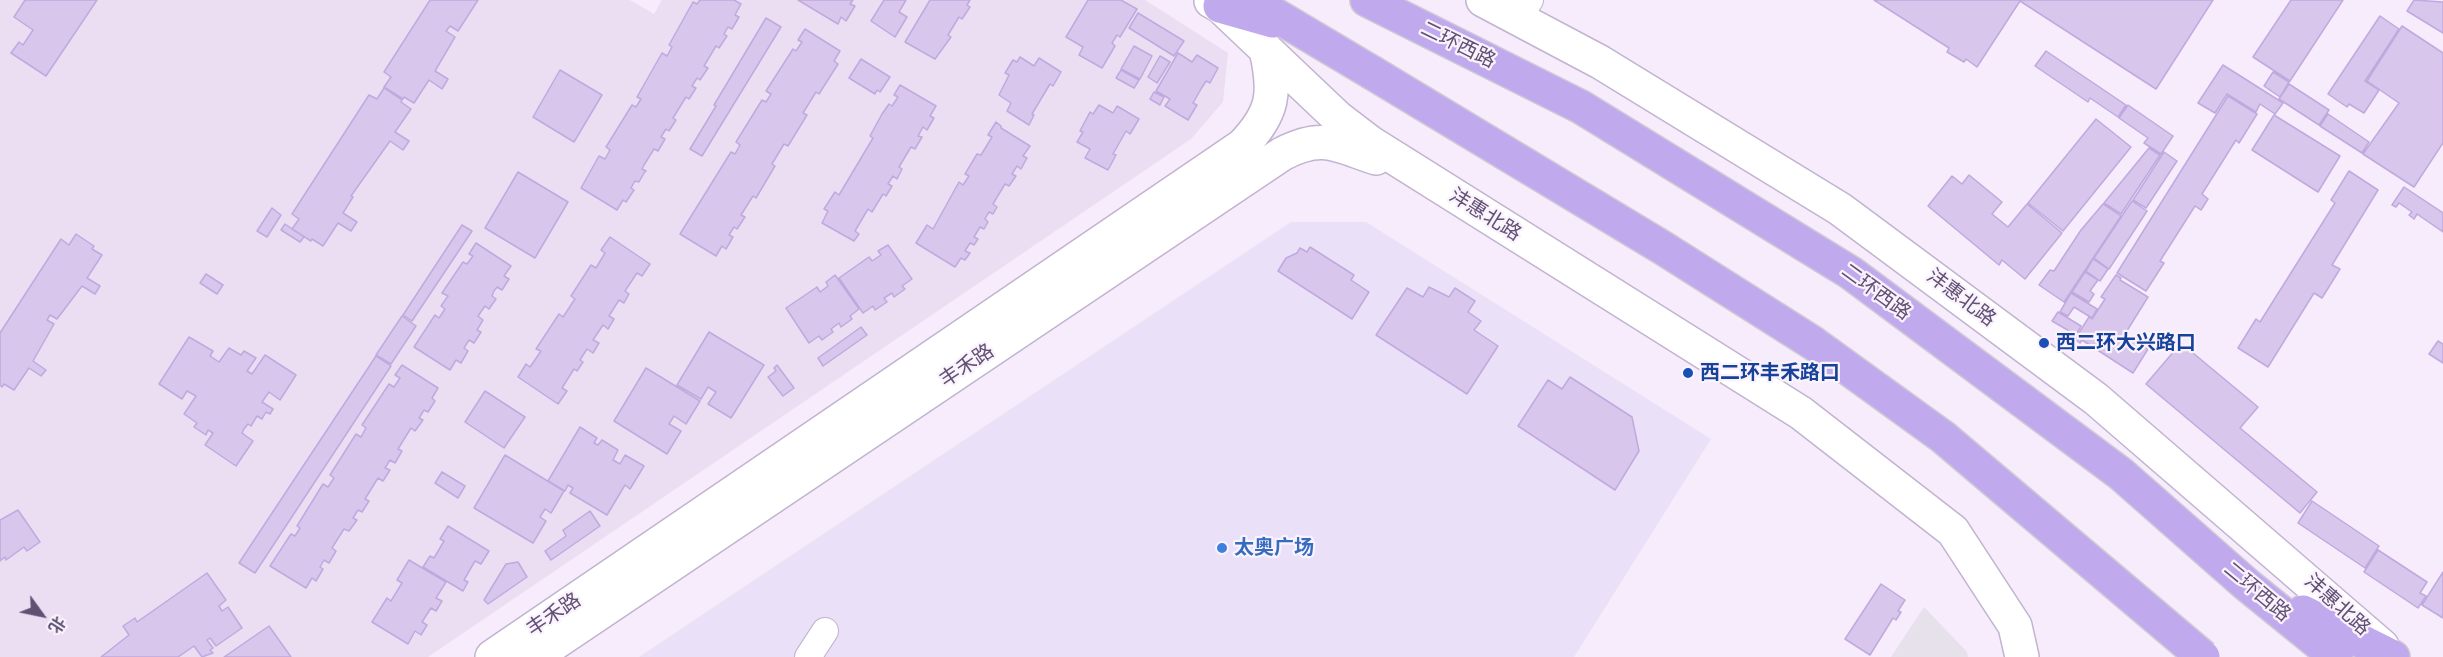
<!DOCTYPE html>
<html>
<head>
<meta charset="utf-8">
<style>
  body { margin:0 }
  #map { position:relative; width:2443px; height:657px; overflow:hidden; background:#f6ecfb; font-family:"IBM Plex Sans","Noto Sans SC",sans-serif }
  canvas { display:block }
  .north { position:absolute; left:12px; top:585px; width:60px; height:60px; -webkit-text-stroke:4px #faf2fd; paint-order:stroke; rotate:123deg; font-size:16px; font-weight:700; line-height:24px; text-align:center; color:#605173 }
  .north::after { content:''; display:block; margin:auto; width:21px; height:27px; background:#605173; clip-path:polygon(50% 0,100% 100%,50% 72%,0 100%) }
</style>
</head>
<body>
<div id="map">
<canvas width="2443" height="657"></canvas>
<div class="north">北</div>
</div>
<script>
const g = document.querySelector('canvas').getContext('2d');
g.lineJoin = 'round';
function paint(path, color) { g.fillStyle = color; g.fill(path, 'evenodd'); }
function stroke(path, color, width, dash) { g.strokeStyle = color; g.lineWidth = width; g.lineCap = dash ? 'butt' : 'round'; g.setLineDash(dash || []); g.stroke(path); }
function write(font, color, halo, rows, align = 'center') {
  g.font = font + ' "IBM Plex Sans","Noto Sans SC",sans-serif'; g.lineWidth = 4.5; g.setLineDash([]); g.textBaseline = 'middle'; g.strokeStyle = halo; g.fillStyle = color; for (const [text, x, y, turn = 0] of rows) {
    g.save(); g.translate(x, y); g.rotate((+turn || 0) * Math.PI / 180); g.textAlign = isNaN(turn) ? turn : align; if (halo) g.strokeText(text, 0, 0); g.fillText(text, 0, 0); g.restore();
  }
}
paint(new Path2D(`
  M0,0H630L654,14L662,0H1145L1228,53L1223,102L1191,139L428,657H0Z`), '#ebdef3');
paint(new Path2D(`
  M1291,222H1366L1711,439L1574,657H639Z`), '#eae1f9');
paint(new Path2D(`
  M1924,607L1967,652L1968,657H1891Z`), '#e6e1eb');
const building = new Path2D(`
  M25,0H97L46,76L11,53L19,42L23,45L33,30L14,17Z
  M430,0H478L458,31L450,26L446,31L455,37L435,71L448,79L442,89L429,80L414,103L404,97L403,99L384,87L391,77L384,72Z
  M700,0H734L741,4L735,15L739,17L732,29L728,27L724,34L727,36L719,48L716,46L704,66L708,68L700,80L697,78L692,86L696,88L689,99L686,97L673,118L676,120L669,131L666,129L661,137L665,139L658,151L654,149L644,165L642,169L646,171L644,173L639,182L635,181L631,188L634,190L626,202L623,200L617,210L581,188L599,156L605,159L610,150L606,147L632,105L636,107L641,99L637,97L662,53L667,56L672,47L669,45L693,2L697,4Z
  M798,0H853L850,4L855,6L846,21L841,17L838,24Z
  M884,0H906L899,12L907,17L895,37L871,21Z
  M930,0H970L967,5L970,7L962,19L959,17L948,35L951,37L935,59L905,42Z
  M1088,0H1121L1137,9L1120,37L1117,35L1112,43L1115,46L1102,68L1079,55L1083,47L1066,37Z
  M1874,0H2213L2156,89L2020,1L1977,67L1966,59L1964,62L1947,52L1949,48Z
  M2291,0H2343L2290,81L2253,57Z
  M2414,0L2443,2V33L2407,11Z
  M1138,13L1184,41L1174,56L1129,28Z
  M2380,16L2399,29L2365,81L2379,90L2364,113L2349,104L2347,107L2328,94Z
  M766,18L781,27L702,156L690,149L716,106L714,105Z
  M2402,26L2443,53V143L2414,187L2363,154L2399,103L2367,81Z
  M805,29L840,51L834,61L838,64L819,94L816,92L803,113L807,115L788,146L784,144L772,164L775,166L756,198L753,196L741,215L745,217L737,229L734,227L729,235L733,237L726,249L722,246L716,256L680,234L731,152L735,154L740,145L736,142L762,100L766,102L771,94L766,91L793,49L796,51L802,42L798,40Z
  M1134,46L1152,56L1140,79L1121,69Z
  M2046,51L2126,105L2118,117L2090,98L2088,102L2035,66Z
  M1178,53L1192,62L1197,55L1218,68L1210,83L1206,81L1201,89L1193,103L1197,105L1188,120L1165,106L1170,99L1156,91Z
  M1160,56L1170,62L1157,83L1148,77Z
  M1020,57L1034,66L1039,58L1061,72L1053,86L1050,84L1032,114L1034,115L1029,125L1007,111L1011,103L999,95L1009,75L1005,73L1013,60L1017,62Z
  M861,59L890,77L880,92L877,90L875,94L849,78Z
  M2223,65L2283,103L2275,114L2260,104L2256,112L2227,94L2215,113L2198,103Z
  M560,70L602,95L574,142L533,117Z
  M1121,70L1139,80L1134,88L1116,78Z
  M2273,72L2289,82L2280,97L2264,86Z
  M2289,84L2329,110L2319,125L2279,99Z
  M900,85L936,106L930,116L934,118L927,130L923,127L918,136L922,137L915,149L911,147L899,167L902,169L897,179L893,176L888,184L892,186L886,196L883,194L872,212L868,209L855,231L859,234L854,241L822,223L828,211L824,209L835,192L839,195L873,138L870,136L882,114L889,104L892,106L898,97L894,95Z
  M384,88L402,100L401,102L411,109L395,132L409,141L403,150L390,141L351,196L353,197L343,213L357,222L351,231L338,223L323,246L312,239L311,241L292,229L299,219L292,214L369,95L377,99Z
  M1154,92L1164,97L1160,105L1150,99Z
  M2228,96L2257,114L2239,143L2236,140L2202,194L2208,199L2201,210L2195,206L2160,261L2164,263L2146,291L2117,273Z
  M1099,105L1113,113L1117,106L1139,119L1130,134L1126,131L1113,154L1116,155L1108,170L1085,158L1090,149L1077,142L1083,132L1080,131L1090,112L1093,114Z
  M2128,105L2173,136L2161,154L2144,143L2148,138L2119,118Z
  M2328,114L2369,142L2362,153L2320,126Z
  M2274,115L2340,156L2318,192L2252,150Z
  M2096,119L2131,147L2063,231L2028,203Z
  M996,122L1001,126V128L1030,146L1023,156L1027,158L1021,169L1017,166L1012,174L1016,176L1009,186L1005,184L993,204L997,207L993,214L989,212L985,219L988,222L984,229L980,227L974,237L978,239L974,245L970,243L965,251L970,253L965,260L961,258L955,267L916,243L927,225L933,229L959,182L963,185L969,176L965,174L977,154L981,155L992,137L988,135Z
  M2149,148L2160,155L2121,214L2104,203Z
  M2164,152L2177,161L2146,208L2133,200Z
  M2349,171L2378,190L2332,265L2340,269L2322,298L2314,293L2268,367L2238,348L2256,319L2260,322L2335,203L2331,200Z
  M518,172L568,202L535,258L485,228Z
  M1969,175L2002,202L1992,214L2008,227L2027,204L2062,233L2025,279L2002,260L1999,265L1928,206L1952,176L1962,184Z
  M2404,187L2443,213V232L2417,214L2414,219L2409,215L2412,212L2399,203L2396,207L2392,205Z
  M2132,201L2147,211L2109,269L2094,258Z
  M2103,204L2121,216L2064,302L2039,285L2050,270L2054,271L2081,230Z
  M272,208L281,215L267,237L257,231Z
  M285,224L304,237L300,242L281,230Z
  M462,225L472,231L412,321L403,315Z
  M76,234L94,246L92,249L102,255L87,278L100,286L95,294L82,286L57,319L50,315L47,320L54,324L33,361L46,370L41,376L29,368L14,390L4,384L2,387L0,385V333L61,239L69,245Z
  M610,237L650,264L642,276L637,273L625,291L629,294L624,303L619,300L609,316L614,319L608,329L603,325L593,340L599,343L593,353L587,349L580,360L583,362L577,371L574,369L562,388L567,391L558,404L518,377L526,364L530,367L541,351L536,349L559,314L563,317L575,299L571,296L591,265L596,268L605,253L601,250Z
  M476,243L511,266L504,276L509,279L502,290L497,287L494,291L492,296L496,299L489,309L485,306L478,316L483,320L477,330L481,332L474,343L469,340L464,348L468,351L461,363L456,360L450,370L414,347L435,315L439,318L445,309L441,306L448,296L442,293L463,262L467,264L473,256L469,254Z
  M888,245L912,279L902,286L905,289L894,297L892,293L884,298L887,302L875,310L873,306L863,313L839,278L869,257L872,261L881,255L878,251Z
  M1310,247L1354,275L1351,280L1369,292L1352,319L1278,271L1286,258L1297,253L1300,248L1307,252Z
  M2093,259L2108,269L2100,281L2086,271Z
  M2085,272L2098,280L2090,291L2094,294L2089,302L2072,292Z
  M206,274L223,285L217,294L200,283Z
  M835,275L859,309L850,316L852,319L841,327L839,323L831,329L833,332L822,340L819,336L809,343L786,308L817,287L820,292L828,286L826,282Z
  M2116,275L2121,278L2120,280L2148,297L2125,334L2148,349L2133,373L2082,340L2080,343L2075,339L2089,317L2092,319L2105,299L2101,297Z
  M1429,287L1449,297L1455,288L1475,301L1468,312L1481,321L1474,330L1498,346L1467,394L1376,335L1407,288L1423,297Z
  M2071,293L2097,309L2092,318L2074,307L2068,316L2060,312Z
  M2058,312L2081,326L2076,335L2052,321Z
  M402,316L416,326L391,364L376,355Z
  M861,327L867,335L823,366L818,358Z
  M709,332L764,365L731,418L708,404L716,392L708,387L701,399L677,385Z
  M189,337L213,351L210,356L219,362L229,348L241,355L244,351L256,358L247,371L252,374L265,355L296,375L280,400L269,392L262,402L273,409L270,414L266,412L262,419L257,416L251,426L248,424L244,429L242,433L253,441L236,466L205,445L213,433L208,430L206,435L194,427L197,423L184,414L196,396L187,391L182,399L159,384Z
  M2438,341L2443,344V363L2429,354Z
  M2181,343L2258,407L2240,428L2317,492L2300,513L2146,384Z
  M376,356L391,366L255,573L239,563Z
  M402,365L438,388L432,398L435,401L428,412L424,410L419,418L423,420L415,431L411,428L398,449L402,451L395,463L390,460L385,468L390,470L383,481L378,478L365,499L369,501L362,512L358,510L353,518L357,520L349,531L344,529L332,548L336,551L329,563L324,560L320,567L323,569L316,581L312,578L306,588L270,566L291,534L295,536L300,528L297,526L323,484L328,487L334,478L330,475L356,434L361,437L366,428L362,425L389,384L394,387L400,378L395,375Z
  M777,365L794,388L783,396L768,377L776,371L774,368Z
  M646,368L700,401L686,424L674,416L669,424L681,431L667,454L614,421Z
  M1570,377L1632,417L1639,451L1615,490L1518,426L1548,380L1562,389Z
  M485,391L525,417L504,448L465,422Z
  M580,427L597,438L594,443L598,445L602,440L618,450L613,460L620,464L625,455L644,466L630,489L625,485L607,515L570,493L573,488L568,485L565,491L548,481Z
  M505,455L564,491L551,513L545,509L540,517L546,521L533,543L474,508Z
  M442,472L465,486L458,498L435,483Z
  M2312,501L2379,546L2365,568L2298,523Z
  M18,510L40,542L27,551L24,547L6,560L5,557L0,561V520Z
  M590,511L600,526L551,560L545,551L566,536L563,530Z
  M448,526L489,551L481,564L475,561L464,580L468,582L463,591L423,567L430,556L434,558L444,541L440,539Z
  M2378,550L2427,582L2420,593L2426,596L2418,608L2364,572Z
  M409,560L446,582L436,598L442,601L436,611L431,608L422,622L427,625L421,635L415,631L408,644L372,622L387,598L391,601L402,583L397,580Z
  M518,562L527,577L488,604L484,600L506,564Z
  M2443,572V618L2422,605Z
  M207,573L226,600L219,606L222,611L228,607L242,628L216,646L210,638L207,640L213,648L210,650L213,653L202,657L194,646L178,657H101L129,635L123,626L135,618L137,622Z
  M1881,584L1905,600L1898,611L1901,612L1896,620L1893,618L1870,655L1845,639Z
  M269,626L291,657H224Z`);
paint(building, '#d8c6ed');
stroke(building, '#c0a9de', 1.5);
const street = new Path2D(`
  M1518,19L1530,0
  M808,657L825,631`);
const secondary = new Path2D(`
  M1483,0L1600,62L1840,209L2096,399L2382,646
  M1211,1L1220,6L1337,117L1371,143L1801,413L1953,531L2015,626L2022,657
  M492,657L1242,146C1274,113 1276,93 1266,50
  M534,657L1282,154C1323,133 1336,145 1376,158`);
const highway = new Path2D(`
  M1250,0L1371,72
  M1367,0L1581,107L1851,273L2121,474L2246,584L2336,657
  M1220,6L1273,21
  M2303,612L2393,657`);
stroke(street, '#bfb2cc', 28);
stroke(secondary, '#c2b3d0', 36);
stroke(highway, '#cfcbd5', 36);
stroke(street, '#fff', 26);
stroke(secondary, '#fff', 33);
stroke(highway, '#c0aaed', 33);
const highwayBridge = new Path2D(`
  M1371,72L1663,248L1813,343L1943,437L2203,657`);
stroke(highwayBridge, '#cfcbd5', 36, []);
stroke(highwayBridge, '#c0aaed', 33);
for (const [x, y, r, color] of [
  [2044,343,6,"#1a4fb4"],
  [1688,373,6,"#1a4fb4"],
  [1222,548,6,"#3f7fe0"]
]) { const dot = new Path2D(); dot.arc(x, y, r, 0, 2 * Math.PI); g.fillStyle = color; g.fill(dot); stroke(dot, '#faf2fd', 2); }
write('20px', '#605173', '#faf2fd', [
  ["二环西路",1458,45,26],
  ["沣惠北路",1485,215,32],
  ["二环西路",1876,292,36],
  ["沣惠北路",1961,298,37],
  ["丰禾路",967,366,-34],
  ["二环西路",2257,592,40],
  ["沣惠北路",2337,605,42],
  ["丰禾路",554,615,-34]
]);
write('bold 20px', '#164399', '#faf2fd', [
  ["西二环大兴路口",2056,343],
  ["西二环丰禾路口",1700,373]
], 'left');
write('bold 20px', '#366cbe', '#faf2fd', [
  ["太奥广场",1234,548]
], 'left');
</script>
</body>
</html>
